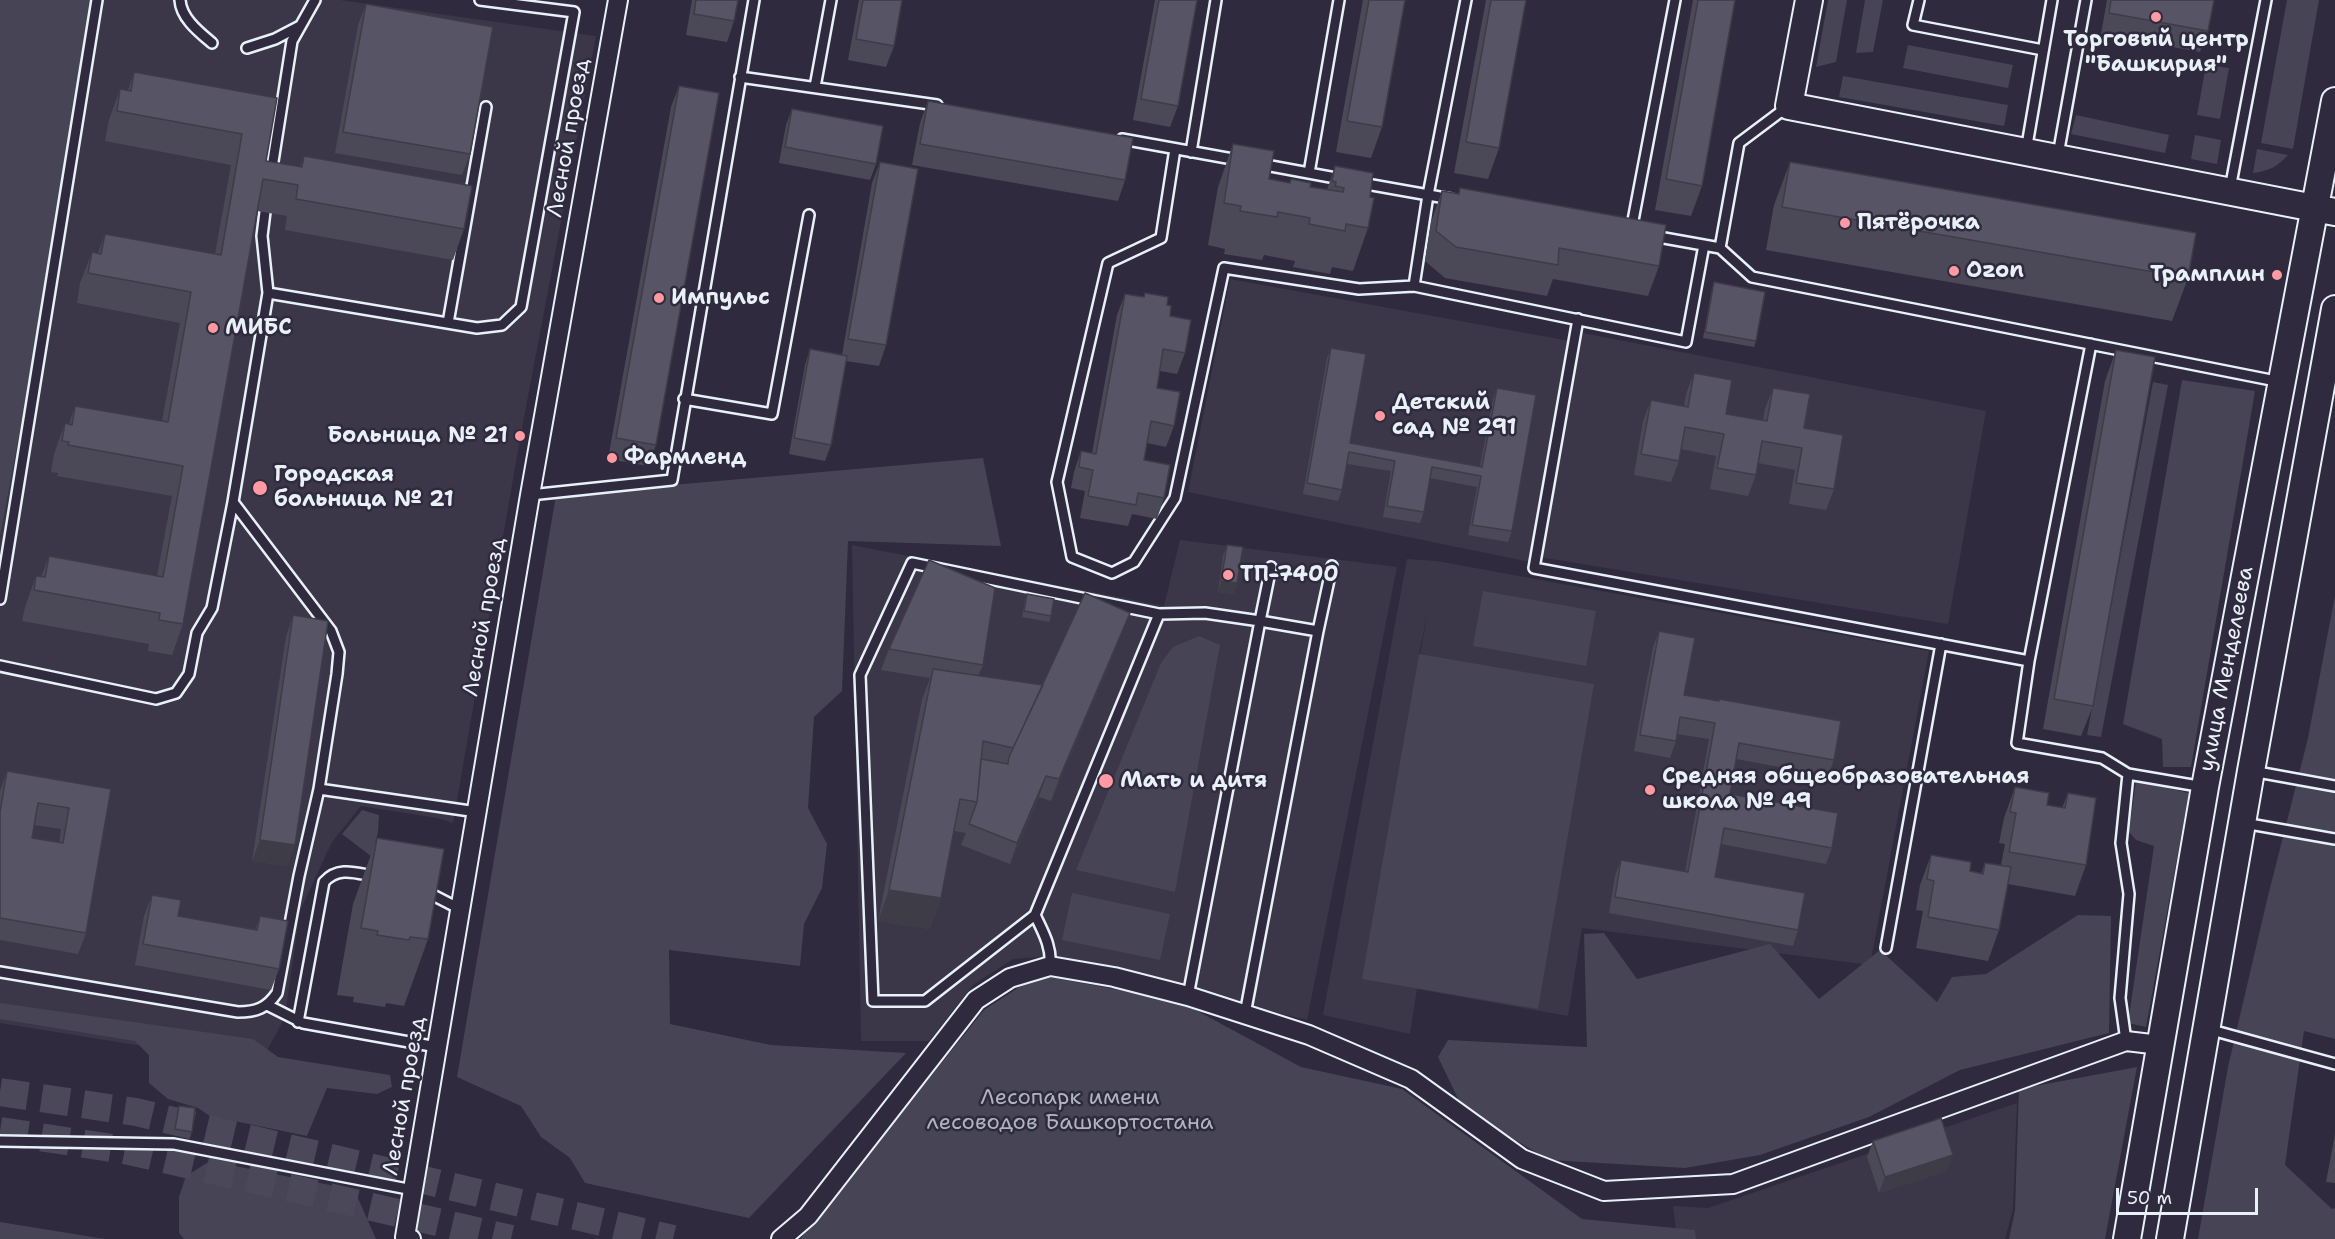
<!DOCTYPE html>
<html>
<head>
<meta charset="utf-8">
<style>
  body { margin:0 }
  #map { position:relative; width:2335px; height:1239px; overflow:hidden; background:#2f2a3d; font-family:"Shantell Sans",sans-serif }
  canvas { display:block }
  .scale { position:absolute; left:2116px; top:1188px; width:142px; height:27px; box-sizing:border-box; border:3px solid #e8f1f8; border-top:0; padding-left:8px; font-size:18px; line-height:21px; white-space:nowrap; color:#e8f1f8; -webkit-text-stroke:4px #2f2a3d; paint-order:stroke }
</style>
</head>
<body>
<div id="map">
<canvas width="2335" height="1239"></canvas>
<div class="scale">50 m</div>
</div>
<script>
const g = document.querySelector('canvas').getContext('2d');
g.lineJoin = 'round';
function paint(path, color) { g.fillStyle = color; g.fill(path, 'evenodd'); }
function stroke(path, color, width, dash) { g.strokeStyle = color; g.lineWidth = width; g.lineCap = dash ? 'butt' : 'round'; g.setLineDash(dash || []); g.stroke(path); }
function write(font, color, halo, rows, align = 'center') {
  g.font = font + ' "Shantell Sans",sans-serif'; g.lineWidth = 5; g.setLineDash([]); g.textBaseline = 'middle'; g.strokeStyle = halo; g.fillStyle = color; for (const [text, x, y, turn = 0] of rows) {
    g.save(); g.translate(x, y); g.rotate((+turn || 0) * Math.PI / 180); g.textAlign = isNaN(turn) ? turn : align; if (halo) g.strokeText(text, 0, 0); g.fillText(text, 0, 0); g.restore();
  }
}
paint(new Path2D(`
  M101,0H340L596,36L520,439L453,823L437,818L361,806L332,842L300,911L287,1002L281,1025L260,1063L204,1056L0,1023V537Z
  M1230,279L1570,341L1530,562L1188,492Z
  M1583,333L1986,411L1948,624L1539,557Z
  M1180,540L1397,567L1307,1020L1051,956L1013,959L973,985L929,1041H861L852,545L1164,606Z
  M1407,559L1437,561L1929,651L1870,965L1582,928L1568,1016L1417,989L1410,1034L1323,1015ZM1428,610L1393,807L1419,654Z
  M2017,1103L2013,1209L2005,1239H1677L1673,1206L1708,1208Z`), '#3b3749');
paint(new Path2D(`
  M0,0H101L0,537Z
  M1828,0H1847L1836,62L1816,67Z
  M1865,0H1883L1873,52L1856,53Z
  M2287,0H2319L2293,149L2261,143Z
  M1908,45L2013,65L2008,88L1903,68Z
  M2206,65L2229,68L2220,119L2197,115Z
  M1843,76L2008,105L2004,126L1839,97Z
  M2076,115L2169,135L2165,153L2071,134Z
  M2195,135L2221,140L2217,164L2191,159Z
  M2257,149L2288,155C2277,167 2269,171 2253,173Z
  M2182,380L2255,391L2191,767H2163L2162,739L2123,724Z
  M2153,382L2168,385L2101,737L2087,735Z
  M983,458L1001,546L848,541L842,691L814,717L808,808L827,844L822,888L804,924L800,966L669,950L670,1024L771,1045L906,1053L749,1218L585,1183L570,1158L541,1137L521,1106L457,1077L556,495Z
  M1483,591L1596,611L1586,666L1473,646Z
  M2335,595V1039L2304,1031L2285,1165L2332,1209L2335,1208V1239H2198L2228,1067L2267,900L2308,738Z
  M1199,636L1220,645L1175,892L1076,870L1161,663L1173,647Z
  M1419,654L1594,684L1538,1009L1362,979Z
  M2136,781L2189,793L2146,1027L2128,1023L2154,846L2136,840L2129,832Z
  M362,810L379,815L378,832L372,857L342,834Z
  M1072,893L1170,914L1160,960L1062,940Z
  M2078,915L2111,916L2109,1033L1960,1070L1869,1117L1760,1155L1685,1168L1549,1160L1463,1109L1438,1057L1448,1040L1587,1047L1584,934L1604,933L1637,979L1770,944L1819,999L1880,950L1937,1002L1952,977L1986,974Z
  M1038,975L1179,1001L1301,1067L1402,1089L1582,1219L1695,1230L1696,1239H800L984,1010Z
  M0,1003L253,1039L278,1057L390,1075L392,1087L377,1094L327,1088L307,1136L210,1116L198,1108L168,1099L149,1083V1055L135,1041L0,1019Z
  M2137,1067L2105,1239H2009L2015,1210L2019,1089Z
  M210,1161L345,1188L357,1196L376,1239H184L179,1233V1197L186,1176Z
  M0,1222L105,1239H0Z`), '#464455');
stroke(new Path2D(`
  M0,1092L136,1112L673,1239
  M0,1131L125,1150L511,1239`), '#4b4859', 28, [28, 14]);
const lane = new Path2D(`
  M180,0C181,18 199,32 212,43
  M1466,0L1428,195L1414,286L1686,342L1704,245
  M1919,0L1913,25L2043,50
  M247,48L275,39L300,26
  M740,77L937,105
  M815,87L831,0
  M1122,139L1238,160
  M1175,149L1161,238L1108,263L1057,482L1072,557L1112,573L1134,562L1175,498L1224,268L1359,289L1414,286
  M2026,151L2052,0
  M1191,152L1216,0
  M2058,155L2086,0
  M1260,164L1341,179
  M1309,173L1339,0
  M271,174L292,41L315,0
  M1361,183L1451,199
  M2230,189L2266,0
  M265,212L262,236L268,293L233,502L331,631L339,652L337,674L319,789L477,812
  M1631,231L1675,0
  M1653,236L1720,248L1739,143L1787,107
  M1720,248L1752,277L2281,382
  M268,293L477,328L502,325L521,307L574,12L480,0
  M1578,319L1534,568L2029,661
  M448,323L486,107
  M2091,344L2029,661L2017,743L2102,758L2128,774L2204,787
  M684,399L772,414L809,215
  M530,495L672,480L754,0
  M0,599L97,0
  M1318,631L1332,566
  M0,666L156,699L176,693L189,674L197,633L212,608L233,502
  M2252,771L2335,786
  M2244,823L2335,839
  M427,892L460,909
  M1035,915L925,1001H873L860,675L912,563L1159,614
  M1886,948L1941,644
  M1050,966C1052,947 1043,932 1035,915L1159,614L1205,613L1260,621L1271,567
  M0,972L238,1012C256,1012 267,1008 277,993L299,876L319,789
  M1188,996L1260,621L1318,631L1245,1014
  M267,1005L303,1023L437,1047
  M298,1022L324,882C338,866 356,873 373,876
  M2208,1029L2335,1064
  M2126,1041L2120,998L2129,894L2121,843L2128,774
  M0,1141L174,1144L413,1190`);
const street = new Path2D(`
  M411,1239L405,1237L530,495L618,0
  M781,1239L808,1216L976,1000L1010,978L1050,966L1114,977L1188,996L1309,1035L1411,1079L1522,1159L1604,1191L1733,1184L2126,1041L2160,1045`);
const secondary = new Path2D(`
  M1809,0L1789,106L2335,212
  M2127,1239L2205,787L2335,101
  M2170,1239L2251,771L2335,309`);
stroke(lane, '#e8f1f8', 14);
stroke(street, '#e8f1f8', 22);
stroke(secondary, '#e8f1f8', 30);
stroke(lane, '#2f2a3d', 9);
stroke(street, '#2f2a3d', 18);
stroke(secondary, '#2f2a3d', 26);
paint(new Path2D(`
  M692,0H738L734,21L727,42L686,35Z
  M859,0H902L894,46L886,67L848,60Z
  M1155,0H1197L1178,106L1170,127L1133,120Z
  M1363,0H1405L1382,127L1371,158L1336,152Z
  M1486,0H1526L1499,148L1488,179L1454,173Z
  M1693,0H1735L1702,186L1691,216L1655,210Z
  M2107,0H2214L2208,31L2200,52L2101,34Z
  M366,4L470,154L462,175L335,153L358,25Z
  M134,72L277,98L266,161L300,167L304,156L464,229L453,260L285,230L287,216L257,211L183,624L172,655L148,651L149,644L22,621L25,607L36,576L41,577L49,556L157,576L172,496L57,476L58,473L51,472L54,454L65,423L69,424L75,406L162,421L180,323L77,303L80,283L92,252L98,253L105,234L215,254L231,165L105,141L109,120L120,89L128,90Z
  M679,86L656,445L648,466L608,459L671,107Z
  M928,101L1125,180L1118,201L912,165L920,123Z
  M792,109L876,164L870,180L779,163L786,125Z
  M1233,144L1269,179L1290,183L1291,179L1310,187L1327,190L1335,166L1370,197L1368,228L1353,271L1332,267L1330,274L1293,267L1295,261L1264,255L1262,260L1224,254L1225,249L1208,245L1218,187Z
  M880,162L886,345L879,366L846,361L831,445L825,461L789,454L805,365L810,349L842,355L872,183Z
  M1790,162L2188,278L2172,321L1766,250L1774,205Z
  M1460,188L1659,266L1648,296L1553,279L1547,296L1445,278L1425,261L1431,222L1442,191L1458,194Z
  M1714,282L1756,341L1754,347L1703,338L1712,288Z
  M1145,293L1167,305L1170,316L1185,353L1177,374L1160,371L1157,388L1174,426L1166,447L1147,443L1144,460L1164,498L1157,519L1132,514L1128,526L1080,518L1085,491L1071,488L1074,472L1081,451L1092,453L1117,315L1125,294L1144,297Z
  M1331,348L1350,443L1480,466L1493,399L1497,388L1512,531L1508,542L1468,535L1477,487L1430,478L1424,512L1420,523L1383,517L1391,471L1347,464L1342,490L1338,501L1303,494L1327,358Z
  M2116,350L2093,706L2081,736L2043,729L2105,381Z
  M1694,373L1726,414L1763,420L1765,409L1773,388L1804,428L1834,489L1826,510L1789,504L1795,470L1758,463L1756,475L1748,496L1710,489L1716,456L1681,449L1679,461L1671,482L1634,475L1643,421L1651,400L1684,406L1686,394Z
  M1227,545L1237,583L1233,594L1218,592L1223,556Z
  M1027,594L1051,616L1049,622L1022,617L1025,599Z
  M293,615L295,845L287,866L252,861L286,637Z
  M1659,631L1684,695L1834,760L1828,776L1736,759L1730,794L1832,848L1826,864L1721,844L1715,877L1798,930L1793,946L1609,913L1615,876L1621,860L1685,872L1709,739L1677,734L1676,741L1670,758L1634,751L1653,647Z
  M1122,634L1051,801L1039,797L1010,864L961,845L966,833L954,831L941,898L930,929L878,921L922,700L930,678L881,670L889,649L983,665L978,676L1042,685Z
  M7,771L111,789L86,933L78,954L0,940V791ZM34,825L61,829L59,843L32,838Z
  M2015,787L2047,805L2062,808L2068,793L2086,865L2075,896L2008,884L1999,930L1988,961L1916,948L1923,911L1916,910L1920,885L1931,855L1970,871L1981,874L1985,863L2001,865L2005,844L1999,843L2004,818Z
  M377,838L428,939L404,1006L386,1003L385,1007L353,1002L354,997L337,995L353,904Z
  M152,895L178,916L255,930L260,916L279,969L271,990L135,965L144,916Z
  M179,1106L192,1132L190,1137L173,1135L177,1111Z
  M2335,1134V1183L2326,1182Z
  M1873,1141L1947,1171L1879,1193L1867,1157Z`), '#4b4957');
paint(new Path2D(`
  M1221,581L1237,583L1233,594L1218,592Z
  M1130,613L1122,634L1051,801L1059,779Z
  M1046,776L1039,797L1010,864L1017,843Z
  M260,840L295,845L287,866L252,861Z
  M889,890L941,898L930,929L878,921Z
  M1953,1155L1947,1171L1879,1193L1885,1177Z`), '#3d3c47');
const building = new Path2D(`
  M696,0H738L734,21L694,14Z
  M863,0H902L894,46L856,39Z
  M1159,0H1197L1178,106L1141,99Z
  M1369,0H1405L1382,127L1347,121Z
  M1491,0H1526L1499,148L1466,142Z
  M1698,0H1735L1702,186L1666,179Z
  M2111,0H2214L2208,31L2109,13Z
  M366,4L493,27L470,154L343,132Z
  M134,72L277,98L266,161L302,167L304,156L472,186L464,229L296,199L298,185L263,179L183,624L159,620L160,613L34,590L36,576L45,577L49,556L163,577L183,466L68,445L69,442L62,441L65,423L72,425L75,406L168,422L191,292L88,273L92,252L101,254L105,234L221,255L242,134L117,111L120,89L131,91Z
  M679,86L719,93L656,445L616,438Z
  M928,101L1133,138L1125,180L920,144Z
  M792,109L883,126L876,164L785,147Z
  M1233,144L1274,151L1269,179L1290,183L1291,179L1311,183L1310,187L1343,192L1344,188L1335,186L1336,182L1332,181L1335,166L1373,173L1370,197L1374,198L1368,228L1346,224L1345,231L1309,224L1310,218L1278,212L1277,217L1240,211L1241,206L1224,203Z
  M880,162L918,169L886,345L848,339Z
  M1790,162L2196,233L2188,278L1782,207Z
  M1460,188L1666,225L1659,266L1559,248L1558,265L1456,247L1436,231L1442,191L1459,194Z
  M1714,282L1765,292L1756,341L1705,332Z
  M1145,293L1168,297L1167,305L1171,306L1170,316L1191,320L1185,353L1163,349L1157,388L1180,392L1174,426L1151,421L1144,460L1170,465L1164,498L1138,493L1136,505L1088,496L1093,470L1079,467L1081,451L1096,454L1125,294L1144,297Z
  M1331,348L1366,354L1350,443L1482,467L1497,388L1536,395L1512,531L1472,525L1481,476L1432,467L1424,512L1387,506L1395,461L1349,452L1342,490L1307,483Z
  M810,349L847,356L831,445L794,438Z
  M2116,350L2155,357L2093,706L2054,699Z
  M1694,373L1732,380L1726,414L1767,421L1773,388L1810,394L1804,428L1843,435L1834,489L1796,483L1802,448L1762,441L1756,475L1717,468L1724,434L1685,427L1679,461L1641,454L1651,400L1688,407Z
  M1227,545L1243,547L1237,583L1221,581Z
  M929,560L995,588L983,665L889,649Z
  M1085,593L1130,613L1059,779L1046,776L1017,843L969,824L977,802L981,759L1008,764L1009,757Z
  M1027,594L1054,599L1051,616L1024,611Z
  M293,615L328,621L295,845L260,840Z
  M1659,631L1695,638L1684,695L1719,701V699L1841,721L1834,760L1739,743L1730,794L1838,813L1832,848L1724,828L1715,877L1805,893L1798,930L1615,897L1621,860L1688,872L1715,723L1680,717L1676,741L1640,735Z
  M933,669L1043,685L1013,748L983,741L977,802L960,799L941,898L889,890Z
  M7,771L111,789L86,933L0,918V812ZM38,803L69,808L63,843L32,838Z
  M2015,787L2049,793L2047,805L2065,808L2068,793L2096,798L2086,865L2009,852L2016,813L2010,812Z
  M377,838L444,849L428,939L410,937L409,940L377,935L378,931L361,928Z
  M1931,855L1971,862L1970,871L1983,874L1985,863L2011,867L1999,930L1928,917L1934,881L1927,879Z
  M152,895L181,900L178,916L257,930L260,916L288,921L279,969L143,944Z
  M179,1106L195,1108L192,1132L175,1129Z
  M1941,1118L1953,1155L1885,1177L1873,1141Z`);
paint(building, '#575565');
stroke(building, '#3d3c47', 1.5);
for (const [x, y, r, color] of [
  [2156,17,6,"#ff9aa2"],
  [1845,223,6,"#ff9aa2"],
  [1954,271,6,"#ff9aa2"],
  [2277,275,6,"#ff9aa2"],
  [659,298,6,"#ff9aa2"],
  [213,328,6,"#ff9aa2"],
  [1380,416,6,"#ff9aa2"],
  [520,436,6,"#ff9aa2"],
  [612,458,6,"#ff9aa2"],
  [260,488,8,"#ff9aa2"],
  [1228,575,6,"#ff9aa2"],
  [1106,781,8,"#ff9aa2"],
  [1650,790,6,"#ff9aa2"]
]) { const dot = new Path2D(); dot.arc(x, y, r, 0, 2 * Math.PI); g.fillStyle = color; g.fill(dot); stroke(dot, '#2f2a3d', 2); }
write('bold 22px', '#e8f1f8', '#2f2a3d', [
  ["Торговый центр",2156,40,"center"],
  ["\"Башкирия\"",2156,65,"center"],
  ["Пятёрочка",1857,223],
  ["Ozon",1966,271],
  ["Трамплин",2265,275,"right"],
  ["Импульс",671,298],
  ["МИБС",225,328],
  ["Детский",1392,403],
  ["сад № 291",1392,428],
  ["Больница № 21",508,436,"right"],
  ["Фармленд",624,458],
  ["Городская",274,475],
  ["больница № 21",274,500],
  ["ТП-7400",1240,575],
  ["Средняя общеобразовательная",1662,777],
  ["школа № 49",1662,802],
  ["Мать и дитя",1120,781]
], 'left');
write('22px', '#e8f1f8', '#2f2a3d', [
  ["Лесной проезд",569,138,-80],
  ["Лесной проезд",485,617,-80],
  ["улица Менделеева",2227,669,-79],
  ["Лесной проезд",405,1096,-80]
]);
write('22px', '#afb4bf', '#2f2a3d', [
  ["Лесопарк имени",1070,1098],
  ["лесоводов Башкортостана",1070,1123]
]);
</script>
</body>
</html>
